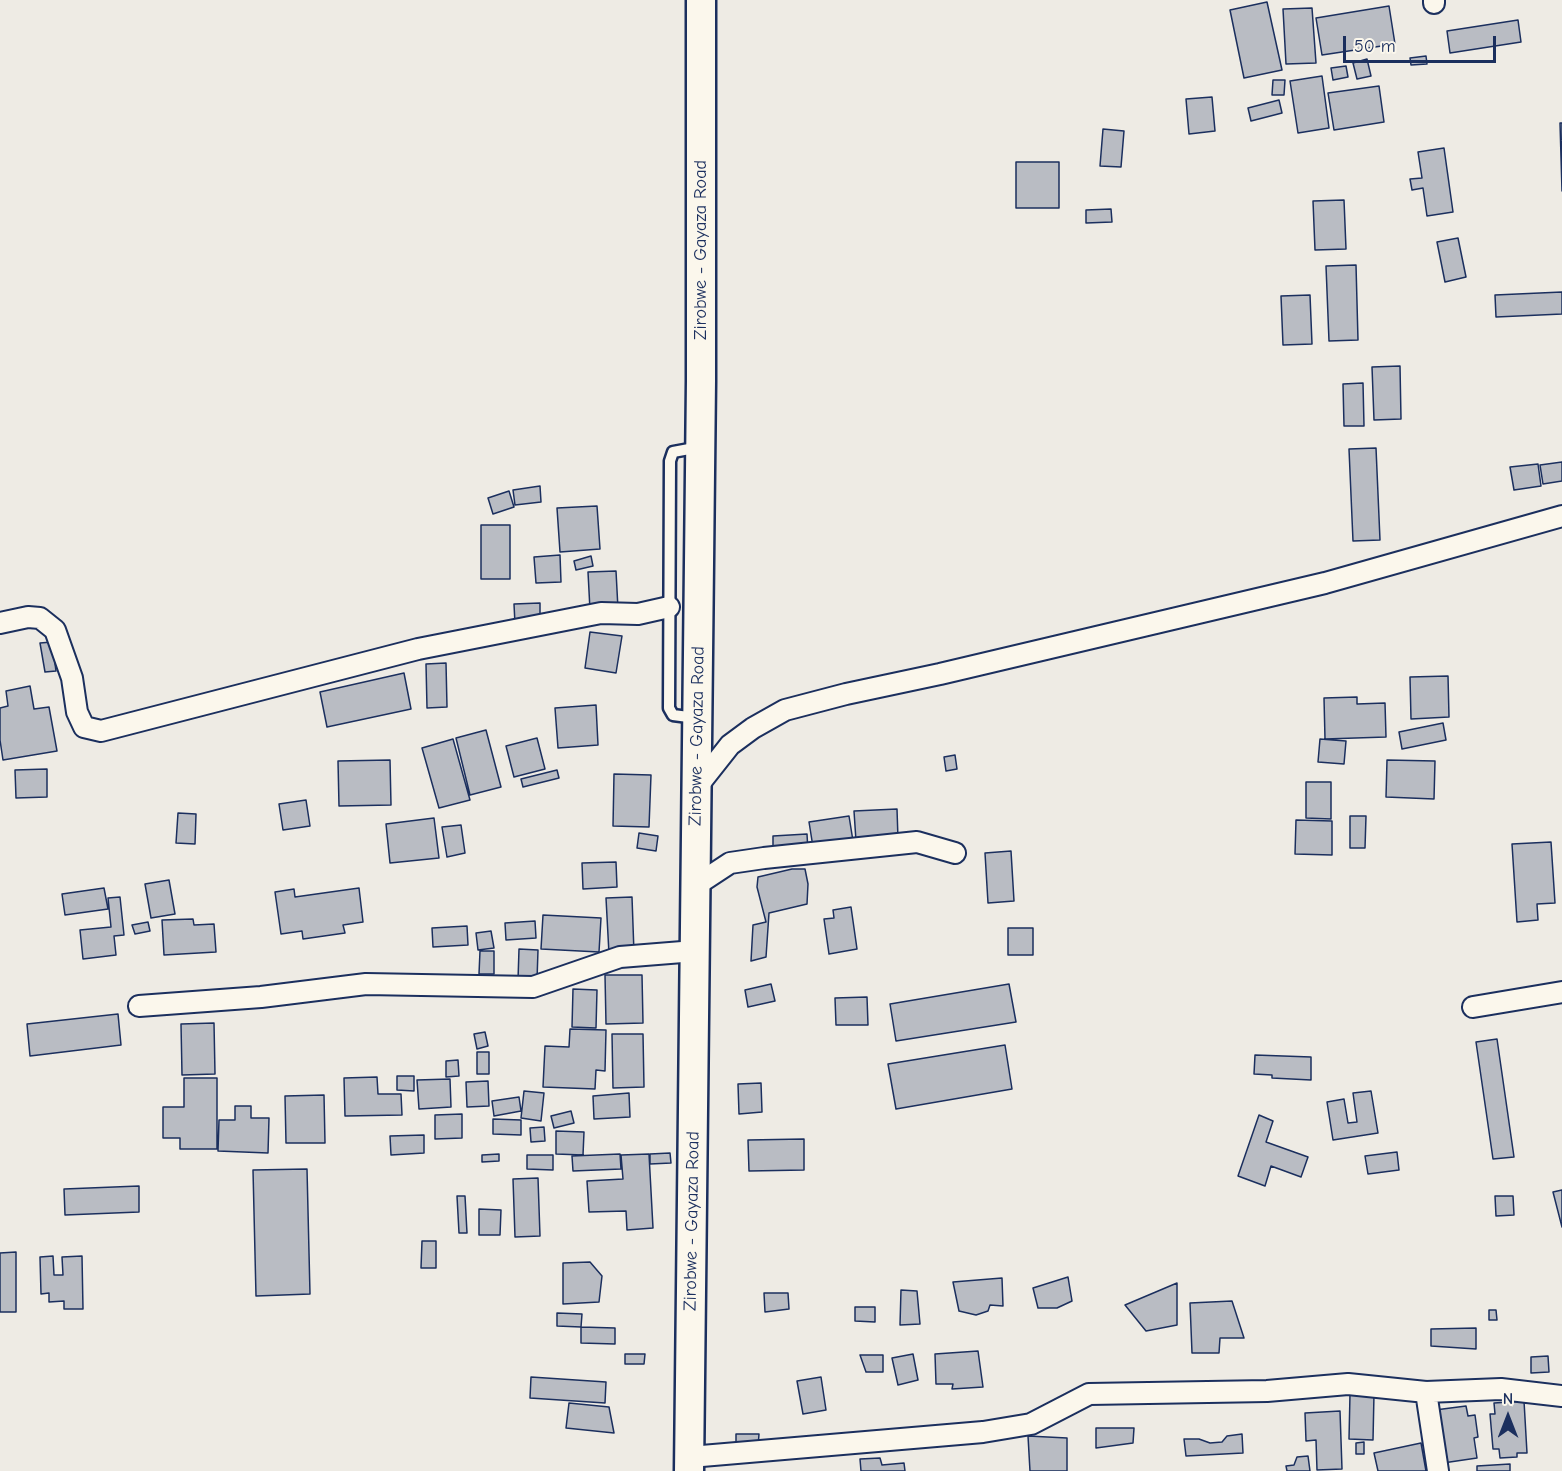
<!DOCTYPE html>
<html>
<head>
<meta charset="utf-8">
<style>
  body { margin:0 }
  #map { position:relative; width:1562px; height:1471px; overflow:hidden; background:#eeebe4; font-family:"Comic Neue",sans-serif }
  canvas { display:block }
  .north { position:absolute; left:1478px; top:1387px; width:60px; height:60px; -webkit-text-stroke:4px #fbf7ec; paint-order:stroke; rotate:0deg; font-size:16px; font-weight:700; line-height:24px; text-align:center; color:#1b2f5e }
  .north::after { content:''; display:block; margin:auto; width:21px; height:27px; background:#1b2f5e; clip-path:polygon(50% 0,100% 100%,50% 72%,0 100%) }
  .scale { position:absolute; left:1343px; top:36px; width:153px; height:27px; box-sizing:border-box; border:3px solid #1b2f5e; border-top:0; padding-left:8px; font-size:18px; line-height:21px; white-space:nowrap; color:#1b2f5e; -webkit-text-stroke:4px #fbf7ec; paint-order:stroke }
</style>
</head>
<body>
<div id="map">
<canvas width="1562" height="1471"></canvas>
<div class="north">N</div>
<div class="scale">50 m</div>
</div>
<script>
const g = document.querySelector('canvas').getContext('2d');
g.lineJoin = 'round';
function paint(path, color) { g.fillStyle = color; g.fill(path, 'evenodd'); }
function stroke(path, color, width, dash) { g.strokeStyle = color; g.lineWidth = width; g.lineCap = dash ? 'butt' : 'round'; g.setLineDash(dash || []); g.stroke(path); }
function write(font, color, halo, rows, align = 'center') {
  g.font = font + ' "Comic Neue",sans-serif'; g.lineWidth = 6; g.setLineDash([]); g.textBaseline = 'middle'; g.strokeStyle = halo; g.fillStyle = color; for (const [text, x, y, turn = 0] of rows) {
    g.save(); g.translate(x, y); g.rotate((+turn || 0) * Math.PI / 180); g.textAlign = isNaN(turn) ? turn : align; if (halo) g.strokeText(text, 0, 0); g.fillText(text, 0, 0); g.restore();
  }
}
const building = new Path2D(`
  M1267,2L1282,70L1244,78L1230,10Z
  M1389,6L1395,44L1322,55L1316,18Z
  M1312,8L1316,63L1286,64L1283,9Z
  M1518,20L1521,42L1450,53L1447,31Z
  M1426,56L1427,64L1411,65L1410,58Z
  M1367,59L1371,76L1357,79L1353,63Z
  M1346,66L1348,77L1333,80L1331,68Z
  M1322,76L1329,128L1298,133L1290,81Z
  M1273,80H1285L1284,95H1272Z
  M1379,86L1384,122L1334,130L1328,93Z
  M1212,97L1215,131L1189,134L1186,99Z
  M1279,100L1282,113L1251,121L1248,108Z
  M1560,123H1562V191Z
  M1103,129L1124,131L1121,167L1100,166Z
  M1444,148L1453,212L1427,216L1423,188L1412,190L1410,179L1422,178L1418,152Z
  M1016,162H1059V208H1016Z
  M1344,200L1346,249L1315,250L1313,201Z
  M1111,209L1112,222L1086,223V210Z
  M1458,238L1466,277L1445,282L1437,242Z
  M1356,265L1358,340L1329,341L1326,266Z
  M1562,292V314L1496,317L1495,295Z
  M1310,295L1312,344L1283,345L1281,296Z
  M1400,366L1401,419L1374,420L1372,367Z
  M1363,383L1364,426H1344L1343,384Z
  M1376,448L1380,540L1353,541L1349,449Z
  M1562,462V481L1543,484L1540,465Z
  M1538,464L1541,486L1514,490L1510,467Z
  M540,486L541,502L515,505L513,490Z
  M509,491L514,507L493,514L488,498Z
  M597,506L600,549L560,552L557,508Z
  M481,525H510V579H481Z
  M560,555L561,582L536,583L534,557Z
  M591,556L593,566L576,570L574,561Z
  M616,571L618,609L590,610L588,572Z
  M540,603V623L515,624L514,604Z
  M590,632L622,636L616,673L585,668Z
  M52,642L56,671L45,672L40,643Z
  M446,663L447,707L427,708L426,664Z
  M404,673L411,709L327,727L320,692Z
  M1448,676L1449,717L1411,719L1410,677Z
  M30,686L34,709L49,707L57,751L3,760L0,740V708L8,706L6,691Z
  M1357,697V704L1385,703L1386,737L1325,739L1324,698Z
  M596,705L598,745L558,748L555,708Z
  M1443,723L1446,740L1402,749L1399,732Z
  M486,730L501,787L470,795L456,738Z
  M537,738L545,769L514,777L506,746Z
  M453,739L470,800L439,808L422,748Z
  M1320,739L1346,741L1344,764L1318,762Z
  M955,755L957,769L946,771L944,757Z
  M390,760L391,805L339,806L338,761Z
  M1387,760L1435,761L1434,799L1386,797Z
  M47,769V797L16,798L15,770Z
  M557,770L559,778L523,787L521,779Z
  M614,774L651,775L649,827L613,826Z
  M1306,782H1331V819L1306,818Z
  M306,800L310,826L283,830L279,804Z
  M897,809L898,839L856,841L854,811Z
  M178,813L196,814L195,844L176,843Z
  M849,816L853,841L813,847L809,822Z
  M1350,816H1366L1365,848H1350Z
  M434,818L439,858L390,863L386,824Z
  M1296,820L1332,821V855L1295,854Z
  M461,825L465,853L447,857L442,827Z
  M639,833L658,836L656,851L637,848Z
  M807,834L808,852L773,853V836Z
  M1551,842L1555,903L1537,904L1538,920L1517,922L1512,844Z
  M1011,851L1014,901L988,903L985,853Z
  M616,862L617,887L583,889L582,863Z
  M792,869H805L808,884L807,904L769,913L766,957L751,961L753,925L766,922L757,887L758,877Z
  M169,880L175,914L151,918L145,884Z
  M104,888L108,909L65,915L62,894Z
  M359,888L363,922L343,925L345,933L303,939L302,931L281,934L275,892L294,889L295,897Z
  M120,897L124,935L114,936L116,955L83,959L80,930L111,927L108,898Z
  M632,897L634,953L609,954L606,898Z
  M851,907L857,949L829,954L824,919L834,918L833,910Z
  M543,915L601,918L599,952L541,949Z
  M193,919L194,925L214,924L216,952L164,955L162,920Z
  M535,921L536,938L506,940L505,923Z
  M148,922L150,931L135,934L132,925Z
  M467,926L468,945L433,947L432,928Z
  M1008,928H1033V955H1008Z
  M491,931L494,948L478,950L476,933Z
  M519,949L538,950L537,980H518Z
  M480,951H494V974H479Z
  M605,975H642L643,1023L606,1024Z
  M771,984L775,1001L748,1007L745,990Z
  M1009,984L1016,1022L896,1041L890,1004Z
  M573,989L597,990L596,1028L572,1027Z
  M867,997L868,1025H836L835,998Z
  M118,1014L121,1045L30,1056L27,1024Z
  M214,1023L215,1074L182,1075L181,1024Z
  M570,1029L606,1030L605,1071L596,1070L595,1089L543,1087L545,1046L569,1047Z
  M485,1032L488,1046L477,1049L474,1034Z
  M612,1034H643L644,1087L613,1088Z
  M1497,1039L1514,1157L1493,1159L1476,1042Z
  M1005,1045L1012,1089L896,1109L888,1064Z
  M477,1052H489V1074H477Z
  M1255,1055L1311,1057V1080L1272,1078V1075L1254,1074Z
  M458,1060L459,1076L446,1077V1061Z
  M397,1076H414V1091L397,1090Z
  M377,1077L378,1094H401L402,1115L345,1116L344,1078Z
  M184,1078H217V1149H180V1138H163V1107H184Z
  M450,1079L451,1107L419,1109L417,1080Z
  M488,1081L489,1106L467,1107L466,1082Z
  M761,1083L762,1112L739,1114L738,1084Z
  M524,1091L544,1093L541,1121L521,1118Z
  M1371,1091L1378,1133L1333,1140L1327,1102L1344,1099L1348,1123L1357,1122L1353,1093Z
  M629,1093L630,1117L594,1119L593,1096Z
  M324,1095L325,1143H286L285,1096Z
  M519,1097L521,1111L494,1116L492,1101Z
  M235,1106H251V1118H269L268,1153L218,1151L219,1120H235Z
  M571,1111L574,1123L554,1128L551,1116Z
  M462,1114V1138L435,1139V1115Z
  M1259,1115L1273,1121L1266,1142L1308,1157L1301,1177L1271,1166L1265,1186L1238,1176Z
  M493,1119L521,1120V1135L493,1134Z
  M544,1127L545,1141L531,1142L530,1128Z
  M556,1131L584,1132L583,1155L556,1154Z
  M424,1135V1153L391,1155L390,1136Z
  M804,1139V1170L749,1171L748,1140Z
  M1397,1152L1399,1170L1368,1174L1365,1156Z
  M670,1153L671,1163L650,1164V1154Z
  M499,1154V1161L482,1162V1155Z
  M620,1154L621,1169L573,1171L572,1156Z
  M649,1154L653,1228L627,1230L626,1211L589,1212L587,1181L623,1179L621,1155Z
  M527,1155H553V1170L527,1169Z
  M307,1169L310,1294L256,1296L253,1170Z
  M538,1178L540,1236L515,1237L513,1179Z
  M139,1186V1212L65,1215L64,1189Z
  M1562,1190V1227L1553,1192Z
  M457,1196H465L467,1233H459Z
  M1495,1196H1513L1514,1215L1496,1216Z
  M479,1209L501,1210L500,1235H479Z
  M422,1241H436V1268H421Z
  M16,1252V1312H0V1253Z
  M53,1256L54,1275H63L62,1257L82,1256L83,1309H64V1301L49,1302V1293L41,1294L40,1257Z
  M590,1262L602,1276L599,1302L563,1304V1263Z
  M1068,1277L1072,1301L1057,1308H1038L1033,1288Z
  M1002,1278L1003,1306L990,1305L988,1311L976,1315L959,1311L953,1282Z
  M1177,1283V1325L1146,1331L1125,1305Z
  M901,1290L917,1291L920,1324L900,1325Z
  M764,1293H788L789,1309L765,1312Z
  M1232,1301L1244,1338H1220L1219,1353H1192L1190,1303Z
  M855,1307H875V1322L855,1321Z
  M1489,1310H1496L1497,1320H1489Z
  M557,1313L582,1314L581,1327L557,1326Z
  M581,1327L615,1328V1344L581,1343Z
  M1476,1328V1349L1431,1346V1329Z
  M978,1351L983,1387L952,1389L953,1384H936L935,1354Z
  M625,1354H645L644,1364H625Z
  M913,1354L918,1380L898,1385L892,1358Z
  M860,1355H883V1372H866Z
  M1548,1356L1549,1372L1531,1373V1357Z
  M531,1377L606,1382L605,1403L530,1398Z
  M821,1377L826,1410L803,1414L797,1381Z
  M1350,1394H1374L1373,1440L1349,1439Z
  M1524,1401L1527,1453H1517V1457L1500,1458L1499,1449H1493L1490,1414H1495L1494,1403Z
  M569,1403L609,1407L614,1433L566,1428Z
  M1466,1406L1468,1416L1475,1415L1478,1437L1474,1438L1477,1458L1443,1463L1435,1410Z
  M1340,1411L1342,1469L1317,1470L1316,1440L1306,1441L1305,1413Z
  M1096,1428H1134L1133,1443L1096,1448Z
  M736,1434H759L758,1447H736Z
  M1242,1434L1243,1453L1186,1456L1184,1439H1199L1210,1443L1222,1442L1227,1436Z
  M1028,1436L1067,1438V1471H1030Z
  M1364,1442V1454H1356V1443Z
  M1421,1443L1426,1471H1378L1374,1453Z
  M1308,1456L1310,1471H1287L1286,1466L1294,1465L1297,1457Z
  M880,1458L882,1465L904,1463L905,1471H861L860,1459Z
  M1510,1464V1471H1477V1466Z`);
paint(building, '#b9bcc3');
stroke(building, '#1b2f5e', 1.5);
const lane = new Path2D(`
  M696,718L673,715L669,708L670,461L673,452L700,447`);
const street = new Path2D(`
  M1434,0V3
  M0,623L28,617L40,618L55,630L72,678L77,712L84,727L101,731L418,649L601,613L638,614L669,607
  M696,788L730,745L753,728L785,710L846,694L940,674L1325,583L1562,516
  M695,886L730,863L764,858L917,842L955,853
  M139,1006L261,997L366,984L533,987L620,957L695,951
  M1473,1007L1562,992
  M1426,1392L1438,1471
  M690,1457L983,1432L1031,1424L1089,1394L1267,1391L1348,1384L1426,1392L1501,1389L1562,1396`);
const secondary = new Path2D(`
  M689,1471L701,381V0`);
stroke(lane, '#1b2f5e', 15);
stroke(street, '#1b2f5e', 24);
stroke(secondary, '#1b2f5e', 33);
stroke(lane, '#fbf7ec', 10);
stroke(street, '#fbf7ec', 20);
stroke(secondary, '#fbf7ec', 28);
write('18px', '#1b2f5e', '#fbf7ec', [
  ["Zirobwe - Gayaza Road",701,250,-90],
  ["Zirobwe - Gayaza Road",697,736,-89],
  ["Zirobwe - Gayaza Road",692,1221,-89]
]);
</script>
</body>
</html>
